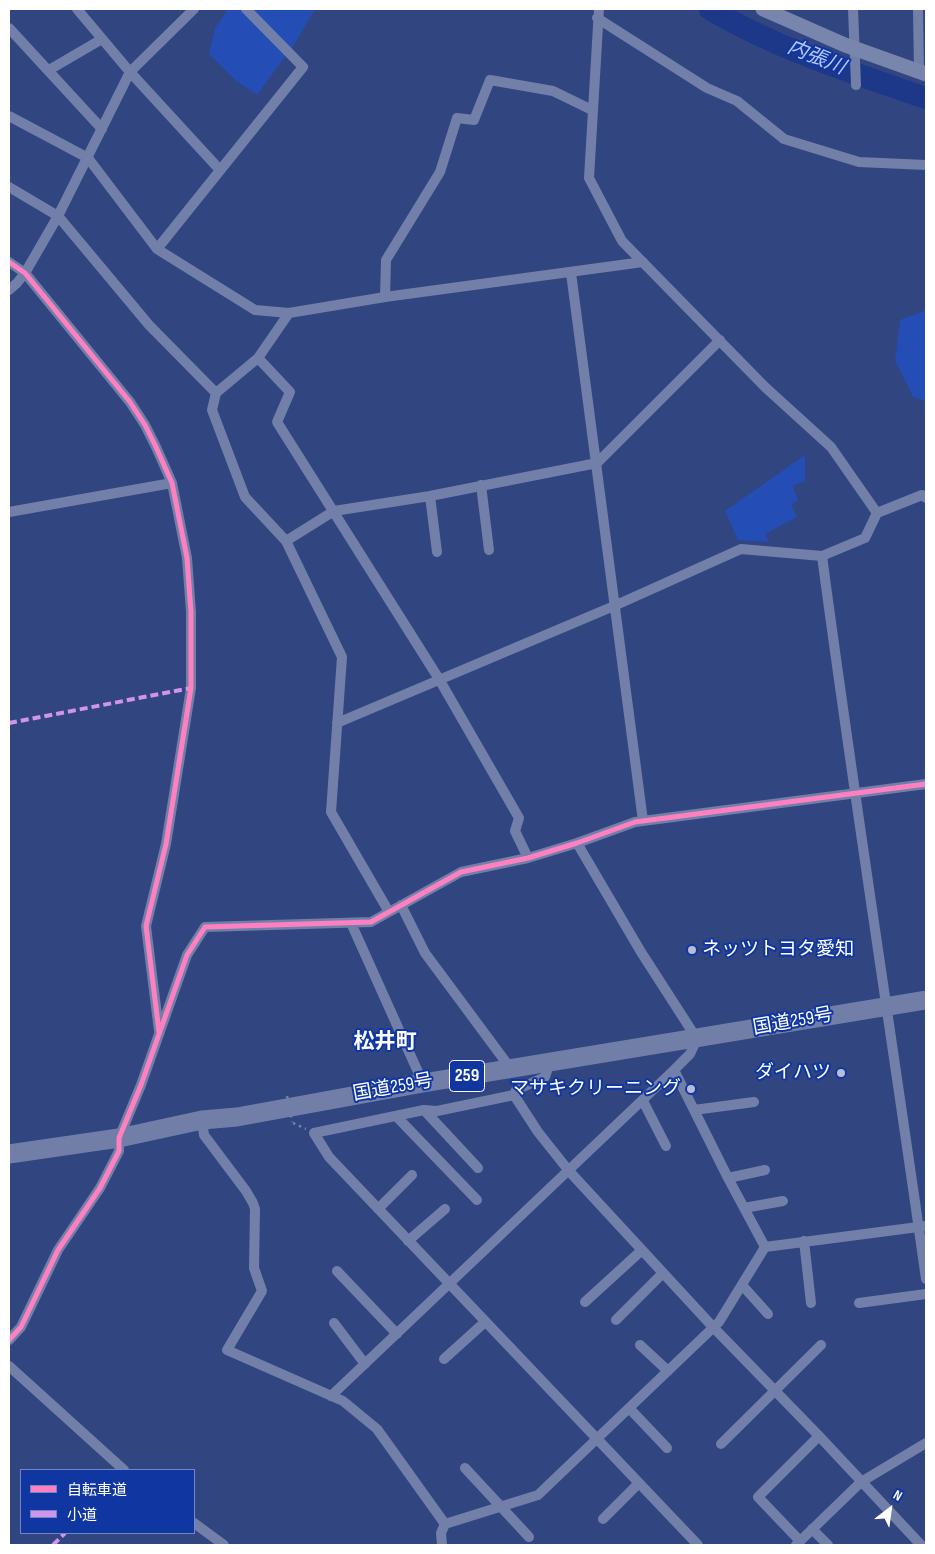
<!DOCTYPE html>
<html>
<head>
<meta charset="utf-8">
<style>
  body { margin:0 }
  #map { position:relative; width:935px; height:1554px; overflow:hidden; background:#314580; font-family:"Sofia Sans Condensed","Noto Sans JP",sans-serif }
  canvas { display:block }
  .frame { position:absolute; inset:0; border:10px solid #fff; pointer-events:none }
  .legend { position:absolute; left:20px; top:1469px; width:175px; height:65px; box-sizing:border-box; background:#1036a1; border:1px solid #7086c7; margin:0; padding:6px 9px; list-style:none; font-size:15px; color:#fff }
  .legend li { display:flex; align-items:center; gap:10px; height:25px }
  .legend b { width:25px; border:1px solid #7086c7 }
  .north { position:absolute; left:865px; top:1484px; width:50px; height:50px; -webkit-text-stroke:4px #1036a1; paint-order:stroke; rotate:30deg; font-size:14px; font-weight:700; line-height:20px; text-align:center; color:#fff }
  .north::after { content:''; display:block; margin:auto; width:18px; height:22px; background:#fff; clip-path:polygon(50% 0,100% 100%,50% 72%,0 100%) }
</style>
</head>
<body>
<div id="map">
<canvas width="935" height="1554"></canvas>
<div class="frame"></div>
<ul class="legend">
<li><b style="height:6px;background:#ff80c0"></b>自転車道</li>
<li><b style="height:6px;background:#d193ec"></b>小道</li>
</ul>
<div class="north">N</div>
</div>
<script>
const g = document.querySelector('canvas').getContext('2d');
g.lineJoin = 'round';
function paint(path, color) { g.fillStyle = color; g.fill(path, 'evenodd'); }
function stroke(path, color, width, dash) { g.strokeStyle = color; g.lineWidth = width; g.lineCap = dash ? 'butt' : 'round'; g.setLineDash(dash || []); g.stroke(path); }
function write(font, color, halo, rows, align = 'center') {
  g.font = font + ' "Sofia Sans Condensed","Noto Sans JP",sans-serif'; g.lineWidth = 4; g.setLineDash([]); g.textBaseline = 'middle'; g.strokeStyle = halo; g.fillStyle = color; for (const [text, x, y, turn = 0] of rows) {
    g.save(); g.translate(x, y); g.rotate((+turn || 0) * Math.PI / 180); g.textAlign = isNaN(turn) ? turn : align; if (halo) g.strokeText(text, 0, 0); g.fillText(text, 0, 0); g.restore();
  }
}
paint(new Path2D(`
  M228,9H315L295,43L257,95L235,80L209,54L215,28Z
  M926,310V401L913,397L895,360L900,320Z
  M805,455V481L793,486L798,501L791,504L797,517L765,534L769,542L738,540L725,511Z`), '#254db6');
stroke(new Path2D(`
  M710,9C777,49 853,73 926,98`), '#1d3789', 22);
stroke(new Path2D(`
  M293,1123L306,1129`), '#7280a9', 2.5, [2.5, 4]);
stroke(new Path2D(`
  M77,9L130,72L220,170
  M599,9L589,178L622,241L765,387L831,447L877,513L922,495L926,498
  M853,9L856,85
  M918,9L919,72
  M597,18L707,88L737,101L784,139L859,162L926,165
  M9,28L102,129
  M49,70L102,39
  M9,116L88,158L157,249L255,310L289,313L385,297L643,262
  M9,187L58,216L149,325L216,393
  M157,249L303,67L246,9
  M9,262L25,273L130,402L145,425L156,447L172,483L187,558L191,612V688L166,844L146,926L159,1031
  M571,273C596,456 618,638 643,821
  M9,290L17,283L25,273L58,216L130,72L194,9
  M385,297L386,260L440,172L457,118L474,120L490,80L553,91L592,110
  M289,313L258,358L216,393L212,410L245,497L286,541L342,657L331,812L389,912
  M258,358L290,392L277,422L439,679L519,818L515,831L528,858
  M481,485L489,550
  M430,496L437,552
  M9,512L172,483
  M286,541L334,511L430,496L597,463L720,340
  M822,556C854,797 892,1038 926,1279
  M337,723L614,606L741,549L822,556L865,538L877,513
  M401,905L425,953L511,1069
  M351,923L423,1083
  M550,1062L545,1077L516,1090L514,1095L538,1132L569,1171L713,1327L819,1436L921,1545
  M674,1070L728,1178L765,1247
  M514,1095L437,1111L424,1110L314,1133L329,1157L698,1545
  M643,1101L666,1146
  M424,1110L478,1168
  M694,1110L754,1102
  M396,1116L477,1200
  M202,1120L204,1135L246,1191L253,1203L255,1209L254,1268L262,1291L227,1350L343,1401L377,1429L445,1524
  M728,1178L765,1170
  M744,1208L783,1201
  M378,1209L412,1175
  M408,1241L445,1209
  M804,1241L811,1303
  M337,1271L397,1334
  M742,1285L768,1314
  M585,1302L642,1250
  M859,1303L926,1294
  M616,1320L663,1273
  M334,1323L365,1364
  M9,1340L21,1327L58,1250L100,1188L119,1151V1138L141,1085L187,955L205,927L371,922L461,872L528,858L577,843L635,822L926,784
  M640,1345L668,1371
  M444,1359L485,1322
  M9,1366L124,1470
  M331,1396L674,1070L690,1054L697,1039L641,952L577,843
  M630,1409L667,1448
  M721,1444L821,1345
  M465,1468L529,1537
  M603,1519L639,1483
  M194,1523L224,1545
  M812,1529L828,1545
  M800,1541L758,1497L819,1436
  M442,1545L441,1533L445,1524L538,1495L719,1322L765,1247L926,1226
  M796,1545L861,1482L926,1443`), '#7280a9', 10);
stroke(new Path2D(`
  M763,9L845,45L926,74`), '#7886ae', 15);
stroke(new Path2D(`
  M9,1154L119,1138L202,1120L237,1117L423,1083L926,1000`), '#717fa8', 19);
stroke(new Path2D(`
  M287,1096L292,1122`), '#7280a9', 2.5, [2.5, 4]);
stroke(new Path2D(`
  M9,723L191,688
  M53,1545L65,1533`), '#d193ec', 4, [8, 4]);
stroke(new Path2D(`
  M9,262L25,273L130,402L145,425L156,447L172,483L187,558L191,612V688L166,844L146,926L159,1032
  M9,1340L21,1327L58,1250L100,1188L119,1151V1138L141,1085L187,955L205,927L371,922L461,872L528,858L577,843L635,822L926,784`), '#ff80c0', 5);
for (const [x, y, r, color] of [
  [692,950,5,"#b7bed3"],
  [841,1073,5,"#b7bed3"],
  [691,1089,5,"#b7bed3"]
]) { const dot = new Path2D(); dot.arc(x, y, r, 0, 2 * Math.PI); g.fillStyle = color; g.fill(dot); stroke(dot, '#1036a1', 2); }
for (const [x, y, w] of [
  [467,1076,35]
]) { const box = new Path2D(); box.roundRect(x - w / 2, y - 15.5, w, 31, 4); g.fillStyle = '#1036a1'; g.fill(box); stroke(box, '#fff', 1); }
write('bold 18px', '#fff', null, [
  ["259",467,1076]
]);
write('19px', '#fff', '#1036a1', [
  ["ネッツトヨタ愛知",702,950,"left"],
  ["ダイハツ",831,1073],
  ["マサキクリーニング",681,1089]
], 'right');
write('19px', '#fff', '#1036a1', [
  ["国道259号",793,1022,-10],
  ["国道259号",393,1088,-10]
]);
write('italic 20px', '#b6c9fc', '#1036a1', [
  ["内張川",816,58,22]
]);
write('bold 21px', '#fff', '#1036a1', [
  ["松井町",385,1043]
]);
</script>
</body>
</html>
